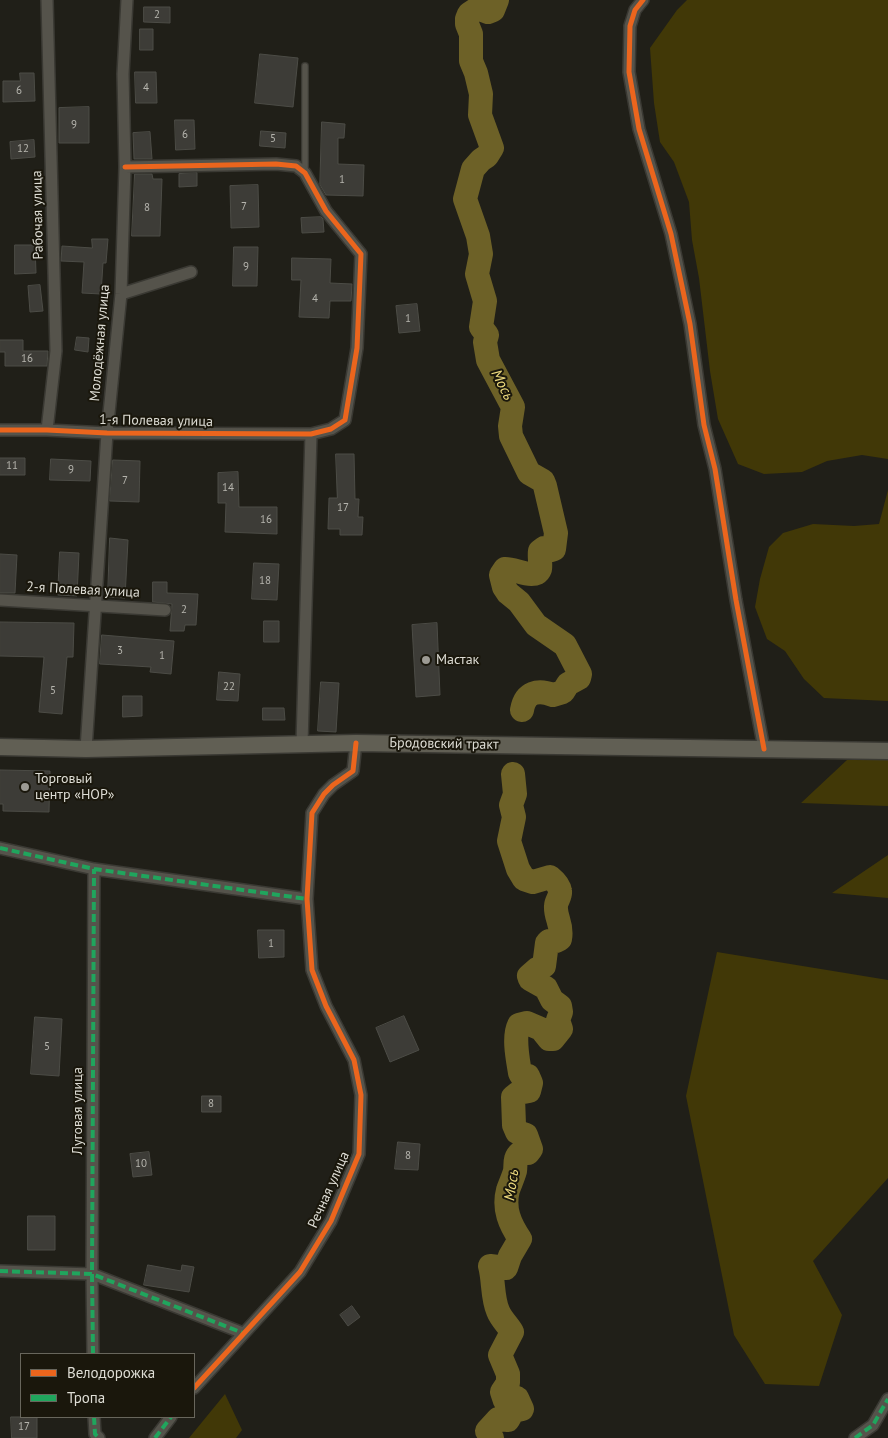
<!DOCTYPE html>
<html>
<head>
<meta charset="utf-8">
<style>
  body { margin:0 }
  #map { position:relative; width:888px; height:1438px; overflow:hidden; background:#201f18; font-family:"PT Sans",sans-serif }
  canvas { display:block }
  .legend { position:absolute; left:20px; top:1353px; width:175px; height:65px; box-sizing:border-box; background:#1a170c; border:1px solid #68665c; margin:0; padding:6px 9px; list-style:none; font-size:15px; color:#deddd5 }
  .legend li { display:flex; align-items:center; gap:10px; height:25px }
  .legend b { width:25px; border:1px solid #68665c }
</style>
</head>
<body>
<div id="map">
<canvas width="888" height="1438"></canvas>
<ul class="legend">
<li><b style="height:6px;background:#eb651d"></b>Велодорожка</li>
<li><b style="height:6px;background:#20a55d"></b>Тропа</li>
</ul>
</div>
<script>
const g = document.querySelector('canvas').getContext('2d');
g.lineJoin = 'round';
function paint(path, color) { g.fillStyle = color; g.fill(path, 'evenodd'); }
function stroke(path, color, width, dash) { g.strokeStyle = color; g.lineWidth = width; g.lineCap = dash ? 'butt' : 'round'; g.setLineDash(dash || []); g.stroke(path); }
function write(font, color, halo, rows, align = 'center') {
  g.font = font + ' "PT Sans",sans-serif'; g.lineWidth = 4; g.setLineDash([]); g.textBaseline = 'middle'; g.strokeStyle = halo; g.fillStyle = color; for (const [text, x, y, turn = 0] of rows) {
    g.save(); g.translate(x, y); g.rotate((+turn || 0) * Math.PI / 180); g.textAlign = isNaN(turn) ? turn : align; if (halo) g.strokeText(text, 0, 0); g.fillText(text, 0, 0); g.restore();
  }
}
paint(new Path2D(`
  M687,0H888V459L862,455L827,461L802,472L764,474L738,464L718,419L710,371L699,278L692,240L689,202L674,162L660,142L654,103L650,48L677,10Z
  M888,478V701L824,698L804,679L785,651L767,639L755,607L760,579L769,547L783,533L813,524L854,526L879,524L888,490Z
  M847,760H888V806L801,803Z
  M888,855V898L832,893Z
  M717,952L888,980V1178L813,1261L842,1315L819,1386L765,1384L734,1335L686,1096Z
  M225,1394L242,1430L236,1438H189Z`), '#413807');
stroke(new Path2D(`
  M497,0L493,10L488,12L478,8L469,14L467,19V24L471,34V61L476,73L481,94L480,115L492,148L487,156L481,160L473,169L465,199L478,236L481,254L477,274L485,301L481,327L487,335L485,342L488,360L513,407L510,426L511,436L529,473L543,481L545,486L556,533L554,549L551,550L544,548L540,551C539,557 541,564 540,569C536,581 514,568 505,569L501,575L504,587L508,593L519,602L536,625L565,645L580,674L579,678L568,684L563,692L553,695C538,689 525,692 522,710
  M492,1438L487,1431L498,1419L508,1420L513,1411L522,1409L517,1398L505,1401L502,1392L508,1383V1374L500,1355L512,1332C508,1325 501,1319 498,1311C492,1297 494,1281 490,1266L506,1268L510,1256L520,1239C510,1224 503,1209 508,1190C510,1184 513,1178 515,1171C516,1164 514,1158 520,1153H528L531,1149L526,1135L517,1132L514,1125L513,1097L518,1093L529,1091L531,1083L528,1076L521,1075L520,1073C518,1060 513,1037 519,1025L527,1023L541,1029L549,1039H553L561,1029L558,1020L561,1012L560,1006L552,1000L546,988L530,979L529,976L537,969L544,966L547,943L549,941H556L560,939C563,924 555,918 556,906C556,901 561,896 560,891C559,885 555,881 550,877L533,882L524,879L518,869L509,841L514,817L511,805L515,794L513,774`), '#6d6127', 24);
const building = new Path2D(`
  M144,7H170V23L144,22Z
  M140,29H153V50H140Z
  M260,54L298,58L293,107L255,103Z
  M135,72H156L157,103H136Z
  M20,73H34L35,101L3,102V81H20Z
  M89,107V143H59V108Z
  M175,120H194L195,149L176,150Z
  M322,122L345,124L344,138H338V164L364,165L363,196L326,195L320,185Z
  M261,131L286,133L285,148L260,146Z
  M150,132L152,159H134L133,133Z
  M34,140L35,157L11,159L10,142Z
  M197,173V186L179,187V174Z
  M135,174H152L153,179H162L160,236H132Z
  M258,185L259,227L231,228L230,186Z
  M321,217L323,219L324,232L302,233L301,218Z
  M92,239H108L106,263H103L101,294L82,293L84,262L61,261L62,246L92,248Z
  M15,245H35L36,273L15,274Z
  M234,247H258L257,286H233Z
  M292,258L331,259L330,283L352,284L351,301H330L329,318L299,317L301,280H292Z
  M40,285L43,311L30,312L28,286Z
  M417,304L420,331L399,333L396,306Z
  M77,337L89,338L88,352L75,350Z
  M0,340H23V351H48L47,366H5V352H0Z
  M336,454H354L355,499H359L358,517H363L362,535H340V529H328L329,498H337Z
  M0,458H25V475H0Z
  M51,459L91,461L90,481L50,480Z
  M113,460L140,461L139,502L110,501Z
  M238,472L239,507H277V534L225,532L226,503H218V473Z
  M110,538L128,540L125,598L108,597Z
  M60,552L79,553L77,596L58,595Z
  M0,554L17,555L15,593H0Z
  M254,563L279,564L277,600L252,599Z
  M153,582H167V593L198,594L196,625H185L184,631H170L172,604L153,602Z
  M264,621H279V642H264Z
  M0,622L74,623L73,657H67L62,714L39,712L44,657L0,656Z
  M437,623L440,695L416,697L412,625Z
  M102,635L174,641L171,674L150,672L151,667L100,664Z
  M219,672L240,674L238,701L217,700Z
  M321,682L339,683L336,732L318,731Z
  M123,696H142V716L123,717Z
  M263,708H284L285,720H263Z
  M0,770L50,771L49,812L3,811V804H0Z
  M258,930H284V957L259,958Z
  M404,1016L419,1050L390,1062L376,1028Z
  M35,1017L62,1019L59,1076L31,1074Z
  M202,1096H221V1112H202Z
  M398,1142L420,1144L418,1170L395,1169Z
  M149,1152L152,1175L133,1177L130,1154Z
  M28,1216H55V1250H28Z
  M148,1265L181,1271L182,1265L194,1267L189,1292L144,1285Z
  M352,1306L360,1317L348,1326L340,1315Z
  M11,1417H37V1438H12Z`);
paint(building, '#3d3c37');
stroke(building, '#4c4c46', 1);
const lane = new Path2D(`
  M305,173V66`);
const street = new Path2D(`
  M47,0L56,351L47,430
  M643,0L635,10L630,26L629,72L639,129L671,234L690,324L704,425L715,469L736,600L764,749
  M121,294L191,272
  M0,430H47L107,433L311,434L331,429L345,420L357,348L361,254L326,211L305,173L296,166L276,164L125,167
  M0,600L165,610
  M302,743L311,434
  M86,749L107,433L121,294L125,167L123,74L127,0
  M0,848L94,869L307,899
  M0,1271L92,1274L243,1333
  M93,1354L92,1274L94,869
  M194,1388L300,1272L331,1221L359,1154L361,1095L354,1060L326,1006L312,970L307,899L312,813L324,794L333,785L353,771L356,743
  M94,1417L95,1434L99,1438
  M155,1438L171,1417
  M855,1438L873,1425L888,1399`);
const secondary = new Path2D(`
  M0,747L86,749L356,743L888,751`);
stroke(lane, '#3a3933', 8);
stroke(street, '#3a3933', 14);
stroke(secondary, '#3a3933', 19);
stroke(lane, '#55534b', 5.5);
stroke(street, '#55534b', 11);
stroke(secondary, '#615f54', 16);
stroke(new Path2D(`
  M0,848L94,869L307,899
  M0,1271L92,1274L243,1333
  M93,1354L92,1274L94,869
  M94,1417L95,1434L99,1438
  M155,1438L171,1417
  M855,1438L873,1425L888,1399`), '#20a55d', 4, [8, 4]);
stroke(new Path2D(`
  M643,0L635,10L630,26L629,72L639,129L671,234L690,324L704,425L715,469L736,600L764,749
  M0,430H47L107,433L311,434L331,429L345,420L357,348L361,254L326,211L305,173L296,166L276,164L125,167
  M194,1388L300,1272L331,1221L359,1154L361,1095L354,1060L326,1006L312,970L307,899L312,813L324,794L333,785L353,771L356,743`), '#eb651d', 5);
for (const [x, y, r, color] of [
  [426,660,5,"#9c9a93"],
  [25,787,5,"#9c9a93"]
]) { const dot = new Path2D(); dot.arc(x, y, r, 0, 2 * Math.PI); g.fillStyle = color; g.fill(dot); stroke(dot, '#1a170c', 2); }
write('11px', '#b6b5ae', null, [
  ["2",157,15],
  ["4",146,88],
  ["6",19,91],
  ["9",74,125],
  ["6",185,135],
  ["5",273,139],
  ["12",23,149],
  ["1",342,180],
  ["7",244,207],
  ["8",147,208],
  ["9",246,267],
  ["4",315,299],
  ["1",408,319],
  ["16",27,359],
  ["11",12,466],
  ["9",71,470],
  ["7",125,481],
  ["14",228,488],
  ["17",343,508],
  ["16",266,520],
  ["18",265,581],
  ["2",184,610],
  ["3",120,651],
  ["1",162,656],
  ["22",229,687],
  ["5",53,691],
  ["1",271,944],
  ["5",47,1047],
  ["8",211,1104],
  ["8",408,1156],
  ["10",141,1164],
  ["17",24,1427]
]);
write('14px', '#deddd5', '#1a170c', [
  ["Рабочая улица",38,215,-91],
  ["Молодёжная улица",100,343,-85],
  ["1-я Полевая улица",156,421,1],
  ["2-я Полевая улица",83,590,3],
  ["Бродовский тракт",444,744,1],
  ["Луговая улица",78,1111,-90],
  ["Речная улица",329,1190,-66]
]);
write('14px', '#deddd5', '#1a170c', [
  ["Мастак",436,660],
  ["Торговый",35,779],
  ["центр «НОР»",35,795]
], 'left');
write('italic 15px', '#eedb7e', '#1a170c', [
  ["Мось",502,385,63],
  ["Мось",512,1185,-82]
]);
</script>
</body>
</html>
